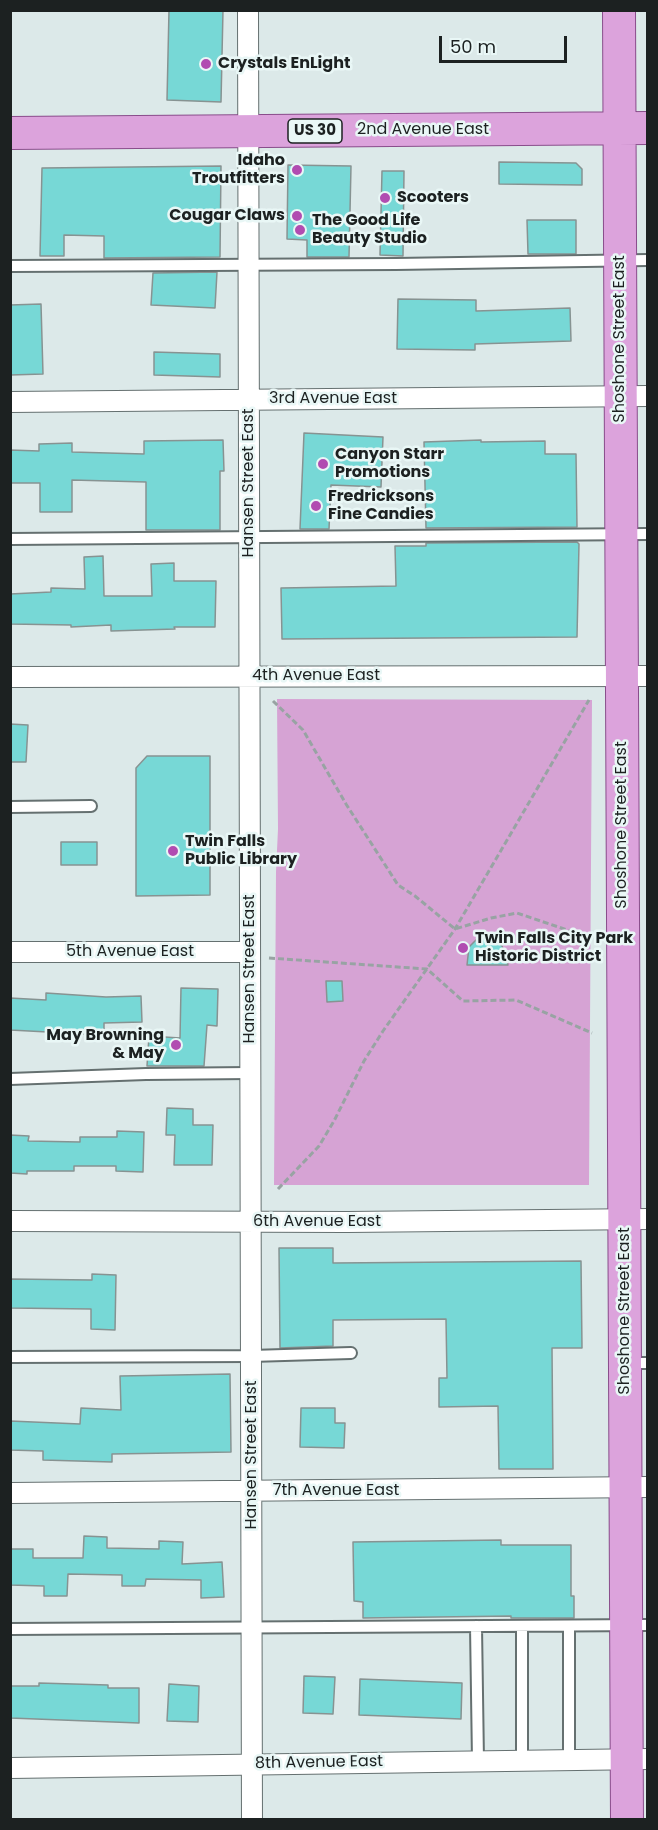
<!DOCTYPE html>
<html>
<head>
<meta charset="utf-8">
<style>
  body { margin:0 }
  #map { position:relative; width:658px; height:1830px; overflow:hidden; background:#dce9e9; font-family:Poppins,sans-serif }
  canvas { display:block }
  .frame { position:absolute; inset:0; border:12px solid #1c2121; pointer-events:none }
  .scale { position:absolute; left:439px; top:36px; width:128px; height:27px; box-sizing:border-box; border:3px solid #1c2121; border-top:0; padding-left:8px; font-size:18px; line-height:21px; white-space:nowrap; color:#1c2121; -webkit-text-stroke:4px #e9f7f6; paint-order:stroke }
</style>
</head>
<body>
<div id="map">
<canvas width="658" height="1830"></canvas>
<div class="frame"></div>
<div class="scale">50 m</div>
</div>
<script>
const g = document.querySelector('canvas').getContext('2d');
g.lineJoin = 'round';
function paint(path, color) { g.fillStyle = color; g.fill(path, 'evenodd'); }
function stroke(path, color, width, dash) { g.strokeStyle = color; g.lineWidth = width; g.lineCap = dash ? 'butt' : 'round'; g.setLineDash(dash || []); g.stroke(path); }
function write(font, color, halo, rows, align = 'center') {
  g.font = font + ' Poppins,sans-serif'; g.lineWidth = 5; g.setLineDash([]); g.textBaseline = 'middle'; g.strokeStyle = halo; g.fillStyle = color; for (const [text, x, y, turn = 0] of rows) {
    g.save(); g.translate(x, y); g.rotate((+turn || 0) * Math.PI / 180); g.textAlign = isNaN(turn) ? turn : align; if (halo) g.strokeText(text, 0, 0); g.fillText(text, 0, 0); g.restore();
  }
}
paint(new Path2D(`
  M277,699L592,700L589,1185H274L276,872L278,829Z`), '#d6a3d4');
const building = new Path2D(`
  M169,10H223L221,102L167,100Z
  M499,162L576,163L582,169V185L499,184Z
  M288,165L351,166L349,257H307V240L287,239Z
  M221,166L220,257L104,258V236L64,235V256H40L42,168Z
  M382,171H404L403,256L380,255Z
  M527,220H576V254H528Z
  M217,272L215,308L151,305L153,273Z
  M398,299L476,300V311L570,308L571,341L475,344V350L397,349Z
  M41,304L43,374L10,375V305Z
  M154,352L220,354V377L154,375Z
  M304,433L383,437L381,487L331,485L329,529H300Z
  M223,440L224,471H220V530H146V482L72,480V512H40V483H10V450L39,451V444L72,443V452L144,454V441Z
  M481,440V442L545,441V454H576L577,527L426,528L424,442Z
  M577,542L579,544L577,637L282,639L281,588L396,586L395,546H426V543Z
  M103,556L104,596H152L151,564L174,563V581H216L215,627H174L175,629L111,631V625L71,627V625L10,624V594L51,592V588L85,589L84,557Z
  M10,724L28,725L26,762H10Z
  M147,756H210V895L136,896V768Z
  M61,842H97V865H61Z
  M479,937H491L502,946L508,965H467L469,947Z
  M326,981H342L343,1001L327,1002Z
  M181,988L218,989L217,1026L207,1025L204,1066H147L149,1036L180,1038Z
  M46,993L106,997L141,996L142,1022L104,1023V1035L10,1030V998L46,1000Z
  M167,1108L193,1109V1125H213L212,1165H174L175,1135H166Z
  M117,1131L144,1132L143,1172L116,1171V1166H74V1171H27V1174L10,1173V1135L29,1136L28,1141L80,1142V1137H117Z
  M279,1248H333V1263L581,1261L582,1348H552L553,1469H499L498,1406L439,1407V1378H447L446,1319L333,1320V1346L280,1348Z
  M92,1274L116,1275L115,1330L91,1329V1309L10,1308V1279L92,1280Z
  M230,1374L231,1452L112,1454V1462L43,1460V1451L10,1450V1421L80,1424L81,1408L121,1410L120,1376Z
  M301,1408H335V1423H345L344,1448L300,1447Z
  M84,1536L107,1537V1548L159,1549V1541L183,1542L182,1564L222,1562L224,1597L201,1598V1580L146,1579L145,1586H122V1575L68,1574L67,1596H44V1586L10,1585V1549H33V1558H83Z
  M501,1540V1545H571V1596H574V1618H511V1616L363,1618V1602L354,1601L353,1542Z
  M304,1676L335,1677L333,1714L303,1713Z
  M360,1679L462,1683L461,1719L359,1715Z
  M39,1683L108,1685V1688H139V1723L10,1718V1686H39Z
  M169,1684L199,1686L198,1722L167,1721Z`);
paint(building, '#77d8d6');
stroke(building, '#879392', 1.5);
const lane = new Path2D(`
  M10,266L396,264L648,260
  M10,539L648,534
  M10,807L91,806
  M10,1079L146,1074L250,1073
  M10,1357L251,1356L351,1353
  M628,1363H648
  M476,1626L478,1761
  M522,1626V1760
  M10,1629L648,1625
  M569,1760V1626`);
const street = new Path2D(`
  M248,10L252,1820
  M10,402L648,396
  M10,677L648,676
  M10,952H250
  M10,1221L347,1222L648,1219
  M10,1493L648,1487
  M10,1768L648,1759`);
const primary = new Path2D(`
  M619,10L627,1820
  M10,133L648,128`);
stroke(lane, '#657070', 14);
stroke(street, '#657070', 22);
stroke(primary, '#894d8b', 34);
stroke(new Path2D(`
  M273,701L303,730L346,804L398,885L415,896L455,929L491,918L517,913L591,938
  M269,958L427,969L463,1001L516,1000L592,1033
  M278,1189L319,1146L334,1121L364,1061L383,1031L455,929L589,700`), '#98a3a3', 3, [6, 3]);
stroke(lane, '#fff', 10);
stroke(street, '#fff', 20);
stroke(primary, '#dca3dc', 32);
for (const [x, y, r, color] of [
  [206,64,6,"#b14cb1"],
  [297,170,6,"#b14cb1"],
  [385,198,6,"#b14cb1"],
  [297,216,6,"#b14cb1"],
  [300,230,6,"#b14cb1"],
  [323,464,6,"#b14cb1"],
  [316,506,6,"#b14cb1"],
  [173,851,6,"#b14cb1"],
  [463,948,6,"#b14cb1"],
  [176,1045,6,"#b14cb1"]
]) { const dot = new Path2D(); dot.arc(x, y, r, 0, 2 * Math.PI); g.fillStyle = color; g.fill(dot); stroke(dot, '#e9f7f6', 2); }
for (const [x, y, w] of [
  [315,131,54]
]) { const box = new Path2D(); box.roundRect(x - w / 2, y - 12, w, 24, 4.5); g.fillStyle = '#e9f7f6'; g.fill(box); stroke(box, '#1c2121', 1.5); }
write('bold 15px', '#1c2121', null, [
  ["US 30",315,131]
]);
write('bold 16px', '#1c2121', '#e9f7f6', [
  ["Crystals EnLight",218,64],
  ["Idaho",285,161,"right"],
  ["Troutfitters",285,179,"right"],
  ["Scooters",397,198],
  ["Cougar Claws",285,216,"right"],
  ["The Good Life",312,221],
  ["Beauty Studio",312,239],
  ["Canyon Starr",335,455],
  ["Promotions",335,473],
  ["Fredricksons",328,497],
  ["Fine Candies",328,515],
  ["Twin Falls",185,842],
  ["Public Library",185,860],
  ["Twin Falls City Park",475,939],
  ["Historic District",475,957],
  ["May Browning",164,1036,"right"],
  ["& May",164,1054,"right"]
], 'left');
write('16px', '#1c2121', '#e9f7f6', [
  ["2nd Avenue East",423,130],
  ["Shoshone Street East",620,339,-90],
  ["3rd Avenue East",333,399],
  ["Hansen Street East",249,483,-90],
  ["4th Avenue East",316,676],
  ["Shoshone Street East",622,825,-90],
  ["5th Avenue East",130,952],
  ["Hansen Street East",250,969,-90],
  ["6th Avenue East",317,1222],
  ["Shoshone Street East",625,1311,-90],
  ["Hansen Street East",252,1455,-90],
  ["7th Avenue East",336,1491],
  ["8th Avenue East",319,1763,-1]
]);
</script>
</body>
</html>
